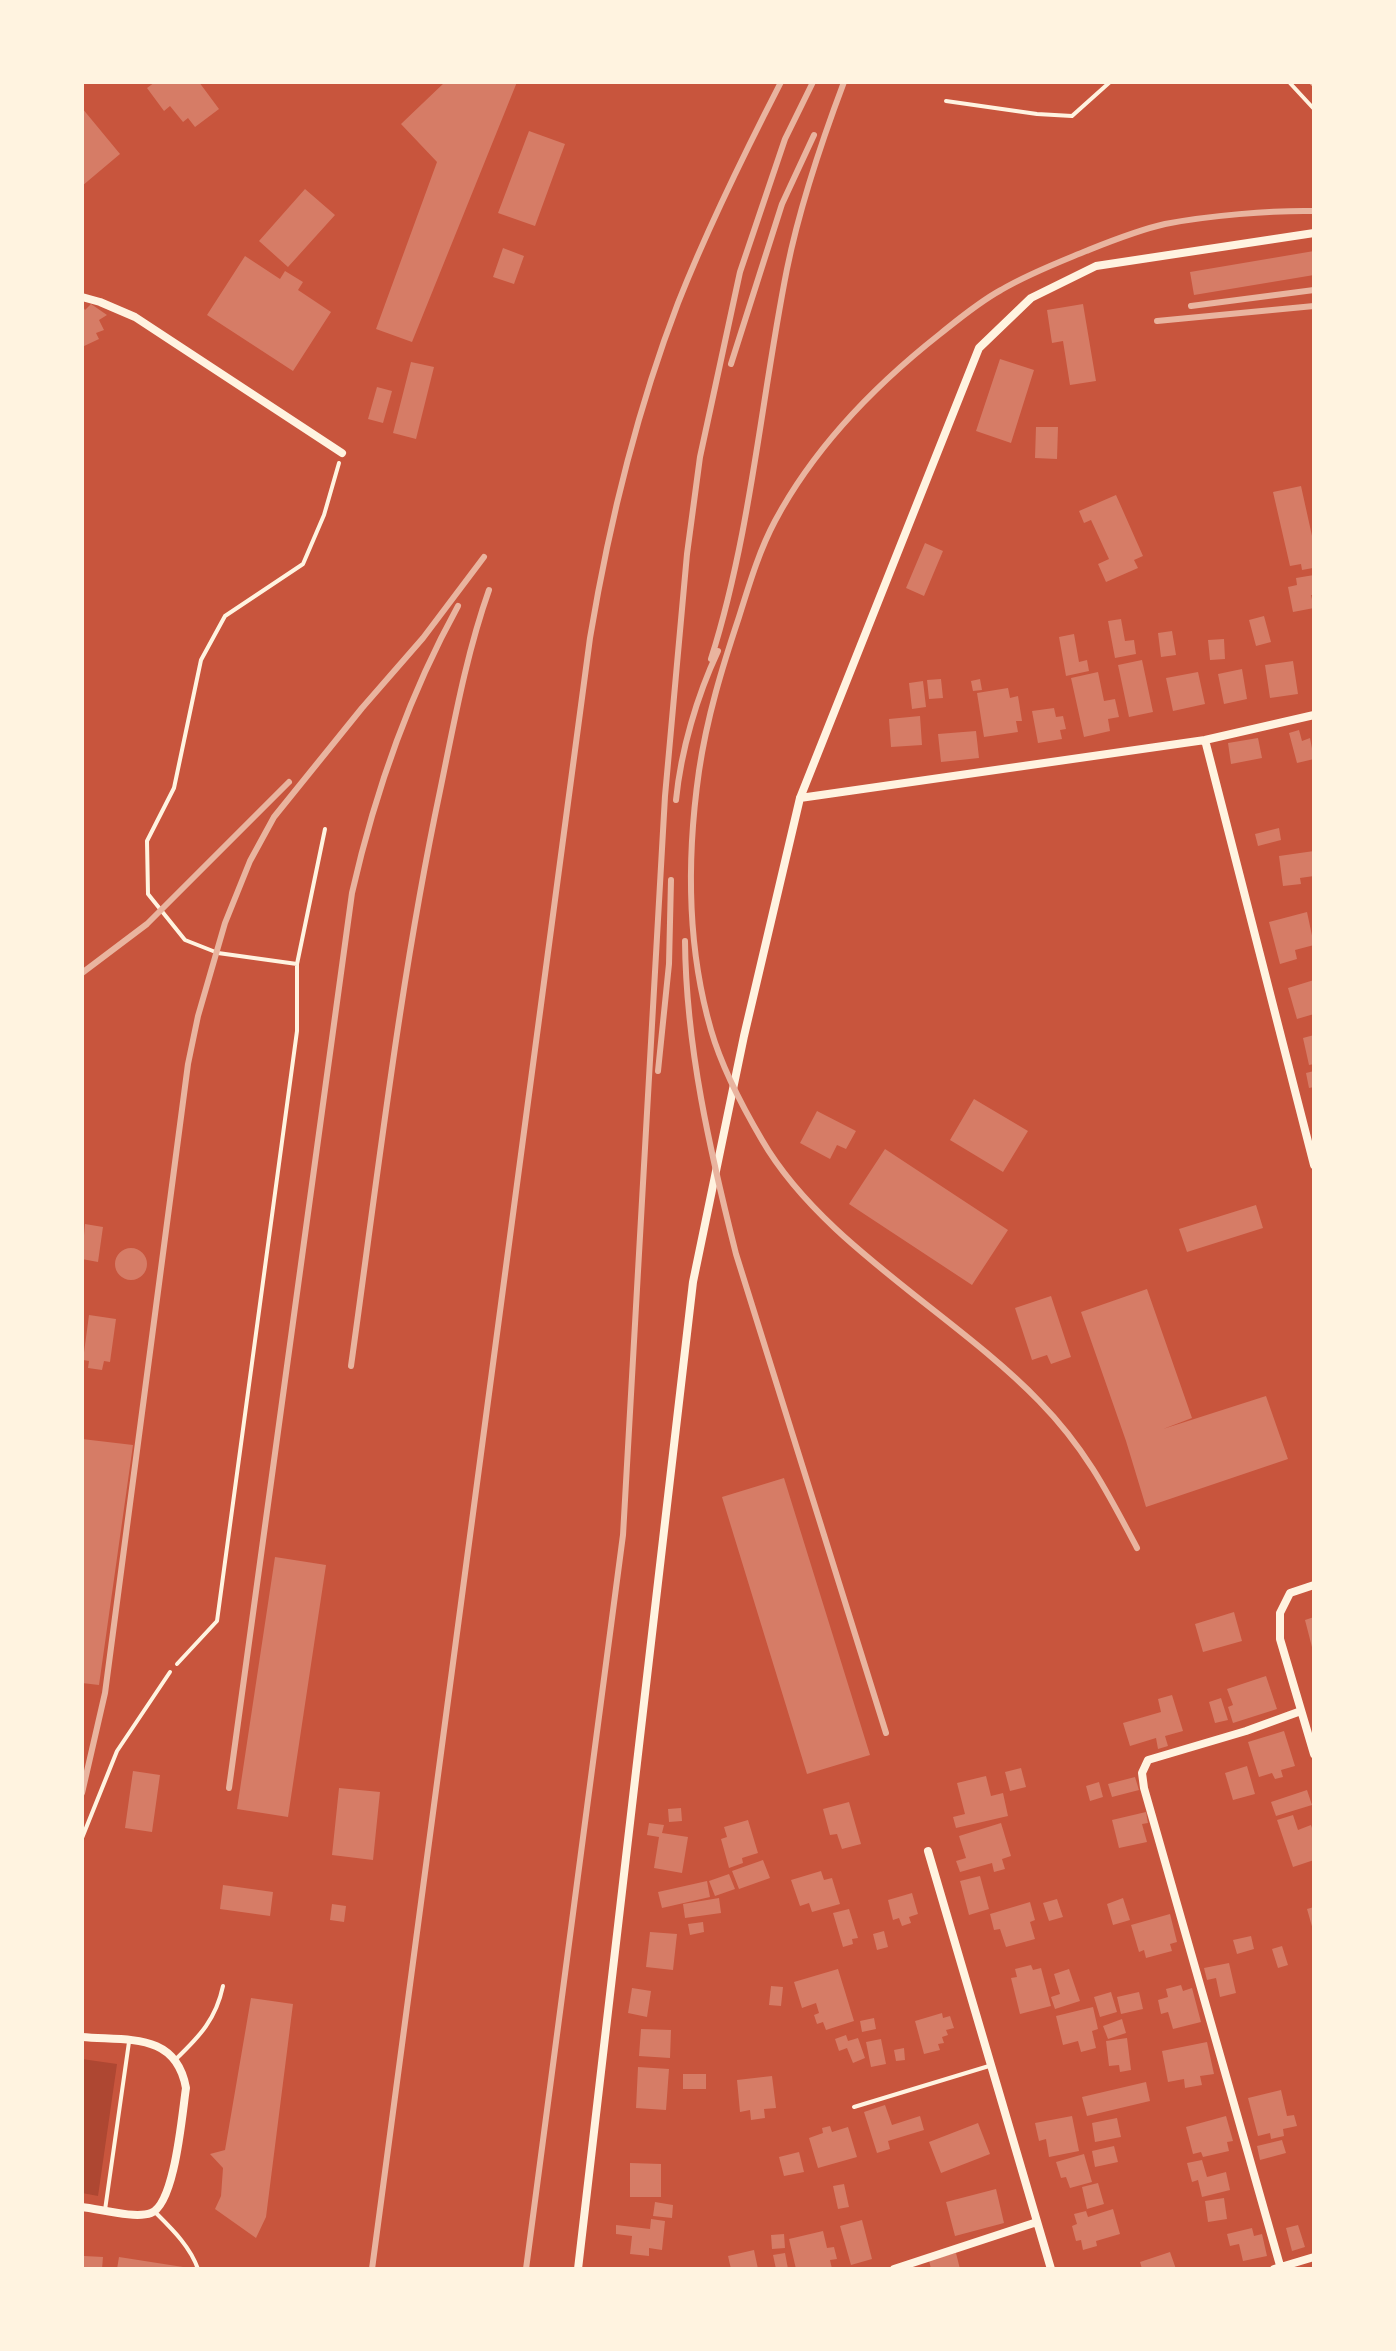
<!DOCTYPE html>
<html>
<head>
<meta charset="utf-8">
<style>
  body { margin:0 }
  #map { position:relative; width:1396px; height:2351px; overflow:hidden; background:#c8553d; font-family:Roboto,sans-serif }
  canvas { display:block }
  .frame { position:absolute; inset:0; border:84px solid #fff3e0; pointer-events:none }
</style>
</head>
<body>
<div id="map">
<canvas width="1396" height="2351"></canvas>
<div class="frame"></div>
</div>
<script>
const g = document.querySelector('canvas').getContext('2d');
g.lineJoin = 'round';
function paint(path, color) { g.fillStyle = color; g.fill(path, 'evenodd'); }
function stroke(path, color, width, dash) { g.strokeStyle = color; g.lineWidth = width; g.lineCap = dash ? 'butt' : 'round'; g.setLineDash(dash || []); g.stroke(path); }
paint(new Path2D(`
  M82,2059L117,2064L98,2196L82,2193Z`), '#ae4732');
paint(new Path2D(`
  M155,82H199L219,109L195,127L188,118L183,122L170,106L164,111L147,88Z
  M445,82H517L412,342L376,329L437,162L401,124Z
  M82,108L120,154L82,186Z
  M529,131L565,144L535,226L498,213Z
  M305,189L335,215L288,267L259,241Z
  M503,248L524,256L514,284L493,277Z
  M1314,251V275L1194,295L1190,272Z
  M245,256L280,279L285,271L303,282L298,290L331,312L293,371L207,315Z
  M91,304L107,315L99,320L104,330L96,333L99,339L82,347V305L85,310Z
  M1083,304L1096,381L1070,385L1063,341L1052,343L1047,310Z
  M1000,359L1034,370L1011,443L976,431Z
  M411,362L434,367L416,439L393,433Z
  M377,387L392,391L383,423L368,419Z
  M1036,427H1058L1057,459L1035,458Z
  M1301,486L1314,545L1313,568L1302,570L1301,564L1290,566L1273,492Z
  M1116,495L1143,556L1134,560L1138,568L1106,582L1098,564L1109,559L1091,520L1084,523L1079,511Z
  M925,543L943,551L924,596L906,588Z
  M1314,575V595H1311L1314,608L1293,612L1288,587L1297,585L1296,578Z
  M1264,616L1271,642L1256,646L1249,620Z
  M1121,619L1125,641L1134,640L1136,654L1115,658L1108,621Z
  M1172,631L1176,655L1161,657L1158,633Z
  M1074,634L1079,662L1087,660L1089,671L1066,676L1059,637Z
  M1224,639L1225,659L1210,660L1208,640Z
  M1142,660L1153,712L1129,717L1118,665Z
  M1293,661L1298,694L1270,698L1265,665Z
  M1242,669L1247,699L1224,704L1218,674Z
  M1098,672L1104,701L1115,699L1119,717L1108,719L1110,731L1084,737L1071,678Z
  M1198,672L1205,704L1173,711L1166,678Z
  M941,679L943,698L929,699L927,680Z
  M980,679L982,690L973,691L971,681Z
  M923,681L926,707L912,709L909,683Z
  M1008,688L1010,698L1018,696L1022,721H1016L1018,732L984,737L977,693Z
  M1054,708L1056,717L1063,716L1066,729L1060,730L1062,739L1038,743L1032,711Z
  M920,716L922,745L891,747L889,719Z
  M1299,730L1302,741L1310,738L1314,759L1297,763L1289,733Z
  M976,731L979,758L941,762L938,734Z
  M1258,738L1262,758L1231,764L1228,743Z
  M1279,828L1281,840L1258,846L1255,834Z
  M1314,851V876L1300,878L1301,884L1283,886L1279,856Z
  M1307,912L1314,945L1295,950L1297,959L1280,964L1269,922Z
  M1314,980V1014L1297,1019L1288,988Z
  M1314,1035V1064L1309,1065L1303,1038Z
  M1314,1071V1087L1309,1088L1306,1073Z
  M974,1099L1028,1131L1003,1172L950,1140Z
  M817,1111L856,1131L846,1149L837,1145L830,1159L800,1143Z
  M885,1149L1008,1230L972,1285L849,1204Z
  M1256,1205L1263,1228L1187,1252L1179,1229Z
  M85,1224L103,1227L98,1262L82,1259Z
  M115 1264a16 16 0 1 1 32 0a16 16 0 1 1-32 0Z
  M1147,1289L1192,1418L1163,1429L1266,1396L1288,1459L1146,1507L1126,1441L1081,1312Z
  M1051,1296L1071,1357L1051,1364L1047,1355L1032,1360L1015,1308Z
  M89,1315L116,1319L110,1362L104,1361L102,1370L88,1368L89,1361L83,1360Z
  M82,1439L133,1445L99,1685L82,1683Z
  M784,1478L870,1755L807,1774L722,1497Z
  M275,1557L326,1565L288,1817L237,1809Z
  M1234,1612L1242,1641L1203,1652L1195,1624Z
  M1314,1617V1651H1313L1305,1620Z
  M1266,1676L1277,1709L1233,1723L1228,1707L1233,1705L1227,1689Z
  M1172,1695L1183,1731L1165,1736L1168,1746L1158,1749L1156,1738L1130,1746L1123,1723L1161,1712L1158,1699Z
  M1221,1698L1228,1720L1215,1723L1209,1702Z
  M1284,1731L1295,1766L1281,1770L1283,1777L1275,1779L1272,1773L1259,1777L1248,1742Z
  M1247,1766L1255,1794L1233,1800L1225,1773Z
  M1021,1768L1026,1787L1010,1791L1005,1772Z
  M133,1771L160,1775L152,1832L125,1828Z
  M986,1776L991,1796L1003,1793L1008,1816L956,1828L953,1817L965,1814L957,1783Z
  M1135,1777L1139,1790L1112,1797L1108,1784Z
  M1099,1782L1103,1797L1090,1801L1086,1786Z
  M339,1788L380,1792L373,1860L332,1855Z
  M1307,1790L1312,1805L1276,1816L1271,1802Z
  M849,1802L861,1844L842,1849L837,1834L830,1835L823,1809Z
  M681,1808L682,1821L669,1822L668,1809Z
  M1146,1812L1148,1823L1142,1824L1147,1842L1119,1848L1112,1820Z
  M1293,1815L1298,1830L1311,1825L1314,1834V1860L1293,1867L1277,1820Z
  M748,1820L758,1853L742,1858L743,1863L729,1868L721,1839L727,1837L724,1827Z
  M649,1823L664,1825L662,1833L688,1837L682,1873L654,1868L659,1837L647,1835Z
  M1001,1823L1011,1856L1002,1859L1005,1869L994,1872L992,1863L960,1872L956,1861L966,1858L959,1836Z
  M763,1860L770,1878L739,1889L732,1871Z
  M821,1871L824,1880L832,1878L840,1904L812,1912L809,1903L800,1906L791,1880Z
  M729,1874L735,1889L715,1896L709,1881Z
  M980,1876L989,1909L969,1915L960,1881Z
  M707,1881L710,1897L662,1908L658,1892Z
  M223,1885L273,1892L270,1916L220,1909Z
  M912,1893L918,1914L909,1917L911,1923L902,1926L899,1918L893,1920L888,1900Z
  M719,1898L721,1913L685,1918L683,1904Z
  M1123,1898L1130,1920L1113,1925L1107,1904Z
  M1057,1899L1063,1917L1049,1921L1043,1903Z
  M1030,1902L1035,1920L1030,1922L1035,1939L1006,1947L1000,1929L994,1930L990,1914Z
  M332,1904L346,1906L344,1922L330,1920Z
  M1314,1907V1930H1313L1307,1909Z
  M849,1909L858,1938L852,1939L853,1944L843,1947L833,1913Z
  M1170,1914L1177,1942L1170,1944L1172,1951L1146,1958L1144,1950L1139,1952L1131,1925Z
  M703,1922L704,1932L690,1935L688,1924Z
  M884,1931L888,1947L877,1950L873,1934Z
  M650,1932L677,1934L673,1970L646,1967Z
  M1251,1936L1254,1949L1237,1954L1233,1940Z
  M1282,1946L1288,1965L1278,1968L1272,1949Z
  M1229,1963L1236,1993L1220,1997L1216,1978L1207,1980L1204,1968Z
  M1031,1965L1033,1970L1041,1968L1051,2006L1020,2014L1011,1978L1017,1977L1015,1969Z
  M838,1969L854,2021L826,2030L823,2022L817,2024L814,2015L819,2013L816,2003L802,2008L794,1982Z
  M1069,1969L1080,2001L1055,2009L1051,1997L1060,1994L1054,1974Z
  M1181,1985L1183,1991L1192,1988L1201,2022L1173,2029L1168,2012L1161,2014L1158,2000L1168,1997L1166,1989Z
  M771,1986L783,1987L781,2006L769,2005Z
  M632,1988L651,1991L647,2017L628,2013Z
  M1111,1992L1117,2012L1100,2017L1094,1997Z
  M1139,1992L1143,2009L1121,2014L1117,1997Z
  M251,1998L293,2004L266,2217L256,2238L215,2209L221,2196L223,2168L210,2154L225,2150Z
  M1093,2007L1098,2029L1092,2031L1096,2048L1081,2052L1078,2041L1063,2045L1056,2016Z
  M942,2013L943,2018L950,2016L954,2028L946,2030L948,2035L942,2037L944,2043L938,2044L940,2050L924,2054L915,2021Z
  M874,2018L876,2029L862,2032L860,2021Z
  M1122,2019L1126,2033L1108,2039L1103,2026Z
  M641,2029L671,2030L670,2058L639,2056Z
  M846,2035L848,2041L858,2038L865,2058L853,2063L847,2048L839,2051L835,2039Z
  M1127,2038L1131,2070L1120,2072L1119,2065L1109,2066L1106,2041Z
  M881,2039L886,2064L871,2067L866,2042Z
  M1207,2042L1214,2074L1200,2076L1202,2085L1185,2088L1184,2079L1168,2082L1162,2051Z
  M904,2048L905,2060L896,2061L894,2050Z
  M638,2067L669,2069L666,2110L636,2108Z
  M683,2074H706V2089H683Z
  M772,2076L776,2108L764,2109L765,2118L751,2120L750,2110L740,2112L737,2080Z
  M1146,2082L1150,2101L1087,2116L1082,2097Z
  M1281,2090L1287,2116L1294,2115L1297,2126L1283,2129L1284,2136L1271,2139L1270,2133L1258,2136L1248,2098Z
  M885,2105L892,2125L920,2116L924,2130L888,2141L890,2149L877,2153L864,2112Z
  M1072,2116L1079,2151L1049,2157L1046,2139L1039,2141L1035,2123Z
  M1226,2116L1233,2141L1227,2142L1229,2151L1203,2157L1201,2152L1193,2154L1186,2127Z
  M1117,2118L1121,2137L1095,2142L1092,2123Z
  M978,2123L990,2154L941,2173L929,2142Z
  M830,2126L832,2132L848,2127L857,2157L818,2168L809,2138L823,2133L822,2128Z
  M1282,2140L1286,2153L1260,2160L1257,2146Z
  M1114,2146L1118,2162L1095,2167L1092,2151Z
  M799,2152L804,2172L784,2176L779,2157Z
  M1084,2154L1092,2182L1070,2188L1066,2177L1061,2178L1056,2162Z
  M1202,2160L1207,2177L1226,2172L1230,2190L1202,2197L1198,2180L1192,2182L1187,2163Z
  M630,2163L661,2164V2197H630Z
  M1098,2183L1104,2204L1087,2209L1082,2187Z
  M844,2184L849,2207L838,2209L833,2186Z
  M996,2189L1004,2223L955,2236L946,2202Z
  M1224,2198L1227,2219L1208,2222L1205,2201Z
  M655,2202L673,2205L672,2218L653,2216Z
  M1113,2209L1120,2234L1096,2241L1097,2246L1083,2250L1081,2240L1076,2241L1072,2226L1077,2224L1074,2214L1086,2211L1088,2217Z
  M651,2219L665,2221L662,2250L649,2248V2256L630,2254L632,2236L616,2234V2225L650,2229Z
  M862,2220L872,2259L851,2265L840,2226Z
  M1298,2225L1305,2247L1292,2251L1286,2228Z
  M1252,2228L1254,2236L1262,2234L1267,2256L1243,2261L1239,2244L1230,2246L1227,2234Z
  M823,2231L827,2248L834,2247L837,2259L830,2260L832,2269H796L789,2239Z
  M784,2234L785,2248L772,2249L771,2235Z
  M754,2250L758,2269H731L728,2256Z
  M1170,2252L1176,2269H1142L1140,2262Z
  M785,2253L788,2269H776L773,2255Z
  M956,2253L960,2269H931L929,2260Z
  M84,2256L103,2257L102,2269H83Z
  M119,2257L183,2267V2269H117Z`), '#d67c66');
stroke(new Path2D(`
  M1289,82L1314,109
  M946,101L1037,114L1072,116L1110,82
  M297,964L325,829
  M177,1664L217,1621L297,1031V964L218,953L185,940L148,894L147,841L174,788L201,660L225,616L303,564L324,515L339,463`), '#fff3e0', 4);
stroke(new Path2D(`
  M82,1838L117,1751L170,1672
  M176,2059C200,2036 216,2019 223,1986
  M854,2107L989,2066
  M105,2210L129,2042
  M155,2212C172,2229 190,2246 198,2269`), '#fff3e0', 4);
stroke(new Path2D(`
  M82,297L100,302L135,317L342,453
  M1205,740L1314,1165
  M800,798L1205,740L1314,715
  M1314,1585L1290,1593L1280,1613V1639L1314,1754
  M928,1851L1051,2269
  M82,2037C128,2041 176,2032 186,2088C182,2114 175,2204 151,2213C135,2219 100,2209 82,2207
  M578,2269L693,1282L744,1036L800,798L979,348L1031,298L1096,266L1314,233
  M894,2269L1037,2222
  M1274,2269L1314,2257
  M1281,2269L1144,1788L1142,1773L1148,1760L1246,1731L1301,1711`), '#fff3e0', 8);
stroke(new Path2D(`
  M1312,82L1314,84
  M1191,306L1314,290
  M1157,321L1314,306
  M731,364L782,204L814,135
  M711,659C751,533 761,399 787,269C800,205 821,143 844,82
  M676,800C681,750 697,696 718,651
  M685,941C686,1047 710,1151 736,1254L886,1733
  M82,973L147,924L289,782
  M658,1071L669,964L671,880
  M351,1366C378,1174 400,980 440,791C454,723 466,655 489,590
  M1137,1548C1107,1491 1085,1448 1039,1401C955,1314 822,1244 762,1140C742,1106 722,1068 711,1030C687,947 687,855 699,771C707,717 722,668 739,617C749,585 759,551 775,521C815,446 874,386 940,334C960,318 979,302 1001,290C1028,274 1057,263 1086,251C1111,241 1138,230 1165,224C1206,216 1272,210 1314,211
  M229,1788L352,893C375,792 408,697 458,606
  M82,1793L105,1693L188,1064L198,1016L225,923L250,861L274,817L362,708L423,638L484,557
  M372,2269L590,638C609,524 637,410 678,303C708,227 744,154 781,82
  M526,2269L623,1535L665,796L687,554L700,457L740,272L785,139L813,82`), '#e9b49f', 6);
</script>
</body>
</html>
